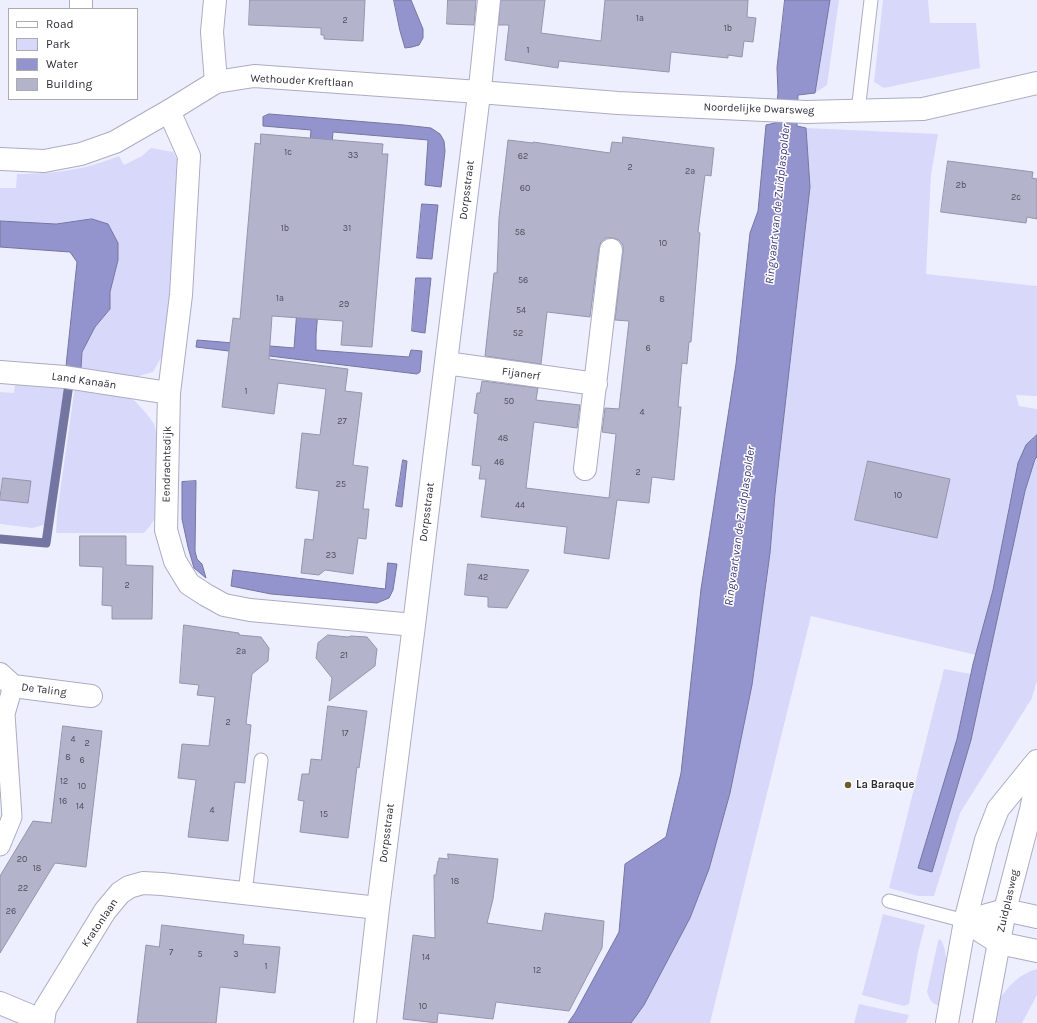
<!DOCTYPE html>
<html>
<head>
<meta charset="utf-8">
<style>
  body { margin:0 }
  #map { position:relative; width:1037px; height:1023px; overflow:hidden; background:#eeeffe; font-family:Karla,sans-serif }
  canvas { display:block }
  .legend { position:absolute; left:8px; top:8px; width:130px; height:92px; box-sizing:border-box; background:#fff; border:1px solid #ababae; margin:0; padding:5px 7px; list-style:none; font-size:12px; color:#2c2c35 }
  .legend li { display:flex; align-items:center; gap:8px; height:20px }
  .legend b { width:20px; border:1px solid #ababae }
</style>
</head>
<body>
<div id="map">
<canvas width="1037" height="1023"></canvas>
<ul class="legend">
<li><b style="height:5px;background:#fff"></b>Road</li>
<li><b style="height:11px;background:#d8d9fa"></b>Park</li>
<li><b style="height:11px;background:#9394ce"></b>Water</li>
<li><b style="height:11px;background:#b3b4cc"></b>Building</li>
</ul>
</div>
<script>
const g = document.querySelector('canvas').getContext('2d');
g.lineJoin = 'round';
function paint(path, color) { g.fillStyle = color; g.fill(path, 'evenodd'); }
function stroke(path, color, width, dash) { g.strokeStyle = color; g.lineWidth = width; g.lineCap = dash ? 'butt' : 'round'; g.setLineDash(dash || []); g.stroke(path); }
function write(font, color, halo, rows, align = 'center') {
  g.font = font + ' Karla,sans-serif'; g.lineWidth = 3; g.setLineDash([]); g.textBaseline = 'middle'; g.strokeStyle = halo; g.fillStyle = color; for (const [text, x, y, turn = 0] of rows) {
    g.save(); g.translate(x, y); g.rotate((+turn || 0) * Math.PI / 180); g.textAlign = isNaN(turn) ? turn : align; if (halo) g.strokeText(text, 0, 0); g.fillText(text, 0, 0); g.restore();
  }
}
paint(new Path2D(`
  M830,0H839L827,85L815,93Z
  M883,0H928L930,23H976L980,68L884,88L874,82Z
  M806,128L938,134L931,175L926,274L1037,286V396L1016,395L1019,406L1037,409V435L1026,445L1011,495L993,590L976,655L811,616L710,1023H631L644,1005L690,918L709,869L730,793L752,685L770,553L775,494L810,187Z
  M151,148L173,152L181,166L180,210L163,354L153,372L132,378L74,371V367L81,368L82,352L95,327L110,309V292L118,260L92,219L56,224L0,221V188H16L17,174C40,174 63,172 86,167C97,164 108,160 119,156L124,165L142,156Z
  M15,383L64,389L53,464L48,512L44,525L32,528L0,524V392L14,393Z
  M75,386L120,394L135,401L146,413L154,424L158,439V514L150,526L144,533H56L57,513Z
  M1037,457V681L1032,698L960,813L934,896H918L889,888L944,669L971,674L957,739L932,872L971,740L1025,491L1035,459Z
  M883,914L925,925L918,952L909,1004L904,1006L862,995Z
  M940,939C952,953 943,990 940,1006C931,1004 930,1000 927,992L938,941Z
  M1037,969V995L1022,1023H992C993,1018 993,1012 995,1007C1004,990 1018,974 1037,969Z
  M859,1004L909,1015L906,1023H854Z`), '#d8d9fa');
const water = new Path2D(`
  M394,0H411L423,29V38L419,45L412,47L405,48L400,31Z
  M785,0H830L815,93L798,95L797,126L806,128L810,187L775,494L770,553L752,685L730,793L709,869L690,918L644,1005L631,1023H568L575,1013L619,932L625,864L666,837L681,773L701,589L736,364L750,233L758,211L766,125L775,123L778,93L777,68Z
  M269,114L404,125L431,128L440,134L444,141L445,151L441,187L425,185L428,140L333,132L316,335V350L409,357L411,350L422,351L420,372L417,374L196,347L197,340L294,348L311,130L263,126V117Z
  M422,204L438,205L432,259L417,258Z
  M92,219L108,224L118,243V260L110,292V309L95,327L82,352L81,368L66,366L77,262L70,252L0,247V221L56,224Z
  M416,278H431L425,333L412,331Z
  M1037,435V457L1035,459L1025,491L971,740L932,872L918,868L957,739L973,664L993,590L1018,463L1026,445Z
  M403,460L407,461L402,507L396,506Z
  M196,481L195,551L197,559L202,564L206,578L194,568L188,547L182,519V482Z
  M388,563L397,564L393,590L389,598L377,603L271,594L231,586L233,570L385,589Z`);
paint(water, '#9394ce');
stroke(water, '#7475a0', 1);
stroke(new Path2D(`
  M0,539L46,543L70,377`), '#7475a0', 9);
const building = new Path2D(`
  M250,0H365L363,41L324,39V35H321V28L249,25Z
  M448,0H476L474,25L447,24Z
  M501,0H545L541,33L601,41L605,0H748L747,17L756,18L753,42L744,41L742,57L728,55V58L671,52L669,72L559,61L558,68L505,60L509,25H499Z
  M261,134L383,144L382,154H388L372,347L341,345L343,321L272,316L269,359L348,369L345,391L362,393L353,465L368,467L363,509H369L366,539L358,538L353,574L325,570L319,575L301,573L305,539L313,540L319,491L296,488L302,433L320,435L326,389L278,383L274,414L222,407L233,318L240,319L255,143L260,144Z
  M623,137L714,148L711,176L705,175L698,232L700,233L691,342H689L687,364L682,363L678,407H681L674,480L652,477L649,503L617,500L609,559L564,553L567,527L481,517L486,479H479L481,466L472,465L478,414L474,413L477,393H480L482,381L538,388L536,400L580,405L577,428L534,422L526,488L609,498L616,434L602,432L605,408L619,409L629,321L615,320L623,251V245L619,240L613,238H606L601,242L599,248L590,317L547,312L541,364L485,356L494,273H497L499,218L508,140L533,143V142L610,153L612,142L622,143Z
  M948,161L1033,172L1032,178L1037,179V219L1027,217L1026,223L941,212Z
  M868,461L950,479L937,538L855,520Z
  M3,478L31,481L28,503L0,500Z
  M80,536H126V565L153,566L152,619H112V606L102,605L103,567L80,566Z
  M468,564L529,570L507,608L488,607V597L465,595Z
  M184,625L239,633V635L261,637L269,648L268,661L252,674L246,724L251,725L245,783L235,782L228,841L188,837L196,780L178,778L182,744L209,746L215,697L197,695L199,685L180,683Z
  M328,635L348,637L351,636L367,637L377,649L375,666L329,701L332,678L316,658L318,643Z
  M328,706L367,711L359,768L357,767L348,838L300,832L304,801L298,800L302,774H309L311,759L321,760Z
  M63,726L102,731L86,867L55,863L0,953V876L33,821L51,823Z
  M448,854L498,859L493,899L487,923L542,931L545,913L604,921L602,948L569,1011L496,1002L493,1019L438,1013L437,1023L403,1019L413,935L435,938L434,875H436L438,861H439V858L448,859Z
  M162,925L244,935L243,944L280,947L275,993L220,987L216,1023H137L146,945L159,947Z`);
paint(building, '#b3b4cc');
stroke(building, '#9495ac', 1);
const service = new Path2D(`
  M858,111L871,0
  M245,893L261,760
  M889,901L965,921`);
const pedestrian = new Path2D(`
  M0,846L12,817L5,714L13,686`);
const minor = new Path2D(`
  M215,0L212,32L216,82
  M81,9V0
  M169,111L189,156L181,295L169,393L166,530L175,561L189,584L206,595L224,605L250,610L414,625
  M446,363L596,384
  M0,372L65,377L169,393
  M585,469L611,250
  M0,674L13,686L91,696
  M965,921L999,943L1037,951
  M965,921L1005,910L1037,917
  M0,1003L43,1021
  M43,1023L45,1009L105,911L120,893L129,887L143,883L162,884L378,908
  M365,1023L378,908L414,625L430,492L481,78L489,0`);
const tertiary = new Path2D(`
  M0,159L44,161L81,154L115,142L169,111L216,82L254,76L479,92L618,103L806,112L923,109L1037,83`);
const secondary = new Path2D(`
  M947,1023L965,921L986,840L998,809L1037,761
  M984,1023L1005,910L1031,810L1037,779`);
stroke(service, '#abacc3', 15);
stroke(pedestrian, '#abacc3', 21);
stroke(minor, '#abacc3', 24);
stroke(tertiary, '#abacc3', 24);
stroke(secondary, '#abacc3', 24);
stroke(service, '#fff', 13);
stroke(pedestrian, '#fff', 19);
stroke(minor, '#fff', 22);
stroke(tertiary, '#fff', 22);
stroke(secondary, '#fff', 22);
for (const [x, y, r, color] of [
  [848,785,4,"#695d2a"]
]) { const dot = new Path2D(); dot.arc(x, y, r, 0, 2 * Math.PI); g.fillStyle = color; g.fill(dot); stroke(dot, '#fff', 1.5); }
write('9px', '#4e4e5b', null, [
  ["1a",640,18],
  ["2",345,20],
  ["1b",728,28],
  ["1",528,50],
  ["1c",288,152],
  ["33",353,155],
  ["62",523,156],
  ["2",630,167],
  ["2a",690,171],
  ["2b",961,185],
  ["60",525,188],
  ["2c",1016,197],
  ["1b",285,228],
  ["31",347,228],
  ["58",520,232],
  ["10",663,243],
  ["56",523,280],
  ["1a",280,298],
  ["8",662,299],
  ["29",344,304],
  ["54",521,310],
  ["52",518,333],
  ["6",648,348],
  ["1",246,391],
  ["50",509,401],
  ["4",642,412],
  ["27",342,421],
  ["48",503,438],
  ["46",499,462],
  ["2",638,472],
  ["25",341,484],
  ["10",898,495],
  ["44",520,505],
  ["23",331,555],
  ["42",483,577],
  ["2",127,585],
  ["2a",241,651],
  ["21",344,655],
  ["2",228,722],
  ["17",345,733],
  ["4",73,739],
  ["2",87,743],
  ["8",68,757],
  ["6",82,760],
  ["12",64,781],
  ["10",82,786],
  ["16",63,801],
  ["14",80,806],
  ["4",212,810],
  ["15",324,814],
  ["20",22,859],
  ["18",37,868],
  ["18",455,881],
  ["22",23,888],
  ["26",11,911],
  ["7",171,952],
  ["5",200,954],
  ["3",236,954],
  ["14",426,957],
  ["1",266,966],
  ["12",537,970],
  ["10",423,1006]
]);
write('11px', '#2c2c35', '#fff', [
  ["Wethouder Kreftlaan",302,81,3],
  ["Noordelijke Dwarsweg",759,109,2],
  ["Dorpsstraat",467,190,-83],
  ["Fijanerf",521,374,8],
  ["Land Kanaän",84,381,8],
  ["Eendrachtsdijk",167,464,-89],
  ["Dorpsstraat",427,512,-83],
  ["De Taling",44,690,7],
  ["Dorpsstraat",387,833,-83],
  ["Zuidplasweg",1008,901,-77],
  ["Kratonlaan",100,923,-56]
]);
write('bold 11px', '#2c2c35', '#fff', [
  ["La Baraque",856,785]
], 'left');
write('italic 12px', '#3c367b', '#fff', [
  ["Ringvaart van de Zuidplaspolder",778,204,-84],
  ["Ringvaart van de Zuidplaspolder",740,526,-82]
]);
</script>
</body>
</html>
